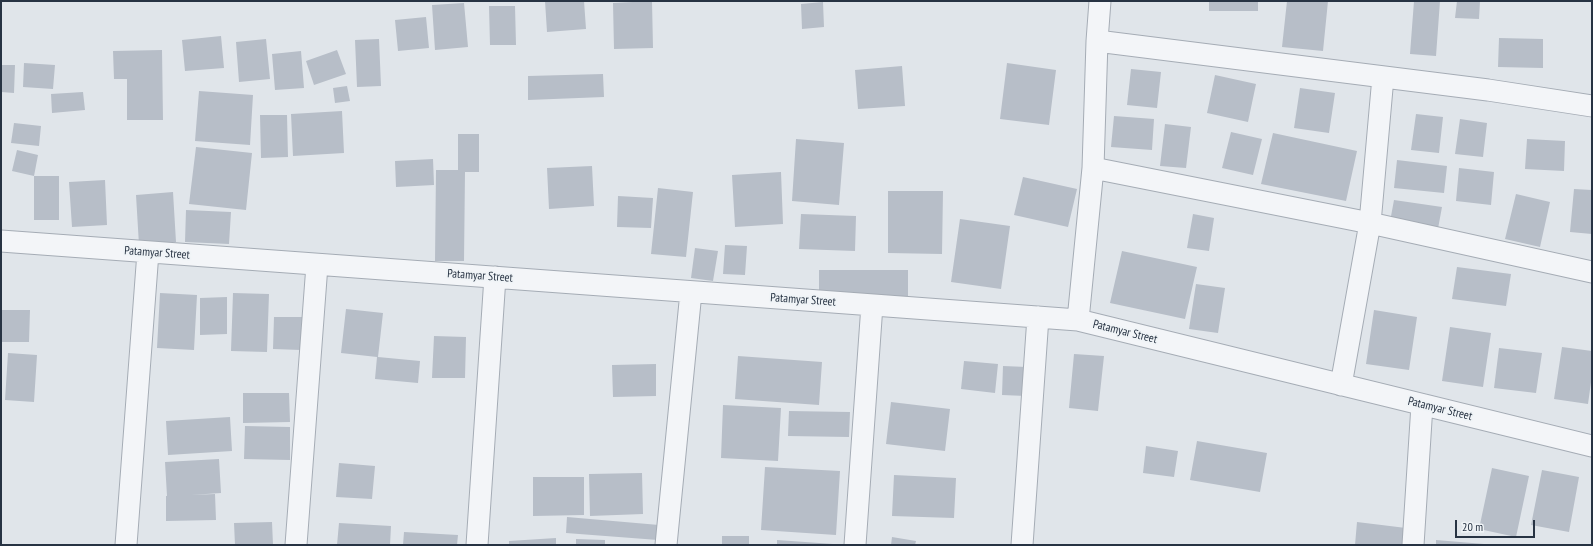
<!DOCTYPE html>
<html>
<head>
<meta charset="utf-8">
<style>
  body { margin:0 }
  #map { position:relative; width:1593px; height:546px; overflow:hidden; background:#e0e5ea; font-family:"PT Sans Narrow",sans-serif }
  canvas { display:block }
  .frame { position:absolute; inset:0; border:2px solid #273343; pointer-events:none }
  .scale { position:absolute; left:1455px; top:520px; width:80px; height:18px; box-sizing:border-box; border:2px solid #273343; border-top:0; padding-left:5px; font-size:12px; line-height:14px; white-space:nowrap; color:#273343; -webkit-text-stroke:3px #f0f4f7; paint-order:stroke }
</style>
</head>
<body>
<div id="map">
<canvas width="1593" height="546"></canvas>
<div class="frame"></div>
<div class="scale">20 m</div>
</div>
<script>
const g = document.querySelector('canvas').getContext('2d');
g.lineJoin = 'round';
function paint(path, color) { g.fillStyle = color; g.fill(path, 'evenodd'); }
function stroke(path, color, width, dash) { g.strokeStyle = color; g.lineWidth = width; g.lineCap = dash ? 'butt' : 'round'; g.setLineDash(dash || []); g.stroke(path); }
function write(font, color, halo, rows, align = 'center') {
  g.font = font + ' "PT Sans Narrow",sans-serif'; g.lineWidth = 4; g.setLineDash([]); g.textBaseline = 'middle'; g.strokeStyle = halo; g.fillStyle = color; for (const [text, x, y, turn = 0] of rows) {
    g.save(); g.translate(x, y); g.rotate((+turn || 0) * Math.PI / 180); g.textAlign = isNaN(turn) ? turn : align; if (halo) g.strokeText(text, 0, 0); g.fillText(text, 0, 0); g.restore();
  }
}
paint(new Path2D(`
  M545,1H584L586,29L547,32Z
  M652,1L653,48L614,49L613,3Z
  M1209,1H1258V11H1209Z
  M1287,1H1328L1323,51L1282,47Z
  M1414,1H1440L1436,56L1410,54Z
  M1457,1H1480L1479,19L1455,18Z
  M823,2L824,27L802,29L801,4Z
  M464,3L468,47L435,50L432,5Z
  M489,6H515L516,45H490Z
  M426,17L429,48L398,51L395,20Z
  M221,36L224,68L185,71L182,40Z
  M1499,38L1543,39V68L1498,67Z
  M266,39L270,79L239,82L236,42Z
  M379,39L381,86L357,87L355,40Z
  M162,50L163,120H127V79H114L113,51Z
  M337,50L346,74L314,85L306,61Z
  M301,51L304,88L275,90L272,54Z
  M24,63L55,65L53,89L23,87Z
  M1007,63L1056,70L1049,125L1000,119Z
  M1,65H15L14,93L1,92Z
  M902,66L905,106L858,109L855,70Z
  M1131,69L1161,72L1157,108L1127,105Z
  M603,74L604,97L528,100V76Z
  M1215,75L1256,84L1248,122L1207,113Z
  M347,86L350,101L335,103L333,88Z
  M1300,88L1335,93L1329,133L1294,128Z
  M199,91L253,95L250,145L195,141Z
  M83,92L85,110L52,113L51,94Z
  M342,111L344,153L293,156L291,114Z
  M1416,114L1443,117L1439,153L1411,150Z
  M260,115H287L288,157L261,158Z
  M1114,116L1154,119L1152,150L1111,147Z
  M1460,119L1487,123L1483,157L1455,154Z
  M14,123L41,126L39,146L11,143Z
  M1165,124L1191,127L1186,168L1160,166Z
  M1231,132L1262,139L1253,175L1222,168Z
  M1273,133L1357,151L1346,201L1261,184Z
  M458,134H479V172H465L464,261H435L436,170H458Z
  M796,139L844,143L839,205L792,201Z
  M1527,139L1565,141L1564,171L1525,169Z
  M196,147L252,153L246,210L189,204Z
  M17,150L38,155L34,176L12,171Z
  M433,159L434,185L396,187L395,161Z
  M1397,160L1447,166L1444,193L1394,188Z
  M592,166L594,206L549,209L547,168Z
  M1459,168L1494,172L1491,205L1456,201Z
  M781,172L783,224L735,227L732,175Z
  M34,176H59V220H34Z
  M1023,177L1077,189L1068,227L1014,215Z
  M105,180L107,225L72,227L69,182Z
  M658,188L693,192L686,257L651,254Z
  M1574,189L1592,190V234L1570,232Z
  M888,191H943L942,254L888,253Z
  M173,192L176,242L139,245L136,195Z
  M1516,194L1550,202L1540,247L1505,239Z
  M618,196L653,198L651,228L617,227Z
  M1394,200L1442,207L1437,234L1389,227Z
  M186,210L231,212L229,244L185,242Z
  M801,214L856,216L855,251L799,249Z
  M1193,214L1214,218L1209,251L1187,248Z
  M960,219L1010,226L1001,289L951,282Z
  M725,245L747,246L745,275L723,274Z
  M695,248L718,251L713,281L691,278Z
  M1122,251L1197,267L1185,319L1110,303Z
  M1457,267L1511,274L1506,306L1452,299Z
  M819,270H908V298H819Z
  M1196,284L1225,288L1218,333L1189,329Z
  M160,293L197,295L194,350L157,348Z
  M233,293L269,294L267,352L231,351Z
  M227,297V334L200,335V298Z
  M346,309L383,313L378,357L420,361L418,383L375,379L377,357L341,353Z
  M1,310H30L29,342H1Z
  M1374,310L1417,317L1409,370L1366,364Z
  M274,317H302L301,350L273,349Z
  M1450,327L1491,333L1483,387L1442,381Z
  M434,336L466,337L465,378H432Z
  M1562,347L1592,351V375L1588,404L1554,399Z
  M1499,348L1542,353L1536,393L1494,388Z
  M8,353L37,355L34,402L5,400Z
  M1074,354L1104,356L1098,411L1069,408Z
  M738,356L822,362L819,405L735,399Z
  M964,361L998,364L995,393L961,389Z
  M656,364V396L613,397L612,365Z
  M1003,366L1027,367L1026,396L1002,395Z
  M243,393H289L290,422L243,423Z
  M891,402L950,409L945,451L886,444Z
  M723,405L781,408L778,461L721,458Z
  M789,411L850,412L849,437L788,436Z
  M230,417L232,451L168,455L166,421Z
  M245,426L290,427V460L244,459Z
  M1197,441L1267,453L1260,492L1190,480Z
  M1146,446L1178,451L1174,477L1143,473Z
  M219,459L221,493L191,495L215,494L216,520L166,521V496H167L165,462Z
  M339,463L375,466L372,499L336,497Z
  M765,467L840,471L836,535L761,530Z
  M1492,468L1529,476L1516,537L1479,529Z
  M1542,470L1579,477L1569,532L1531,525Z
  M642,473L643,514L590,516L589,474Z
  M894,475L956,478L954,518L892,516Z
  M533,477H584V515L533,516Z
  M567,517L659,525L658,540L566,533Z
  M272,522L273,545H235L234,523Z
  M1357,522L1406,528L1404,545H1355Z
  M339,523L391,526L390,545H337Z
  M404,532L458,535L457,545H403Z
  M722,536H749V545H722Z
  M892,537L916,541L915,545H891Z
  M556,538V545H509V541Z
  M576,539L605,540V545H576Z
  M777,540L833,544V545H777Z
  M1436,540L1484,544L1483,545H1436Z`), '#b7bec8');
const street = new Path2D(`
  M1097,41L1488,90L1592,106
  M1093,168L1370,223L1592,272
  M1,241L1078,320L1592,446
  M1078,320L1093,168L1097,41L1100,1
  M1341,385L1370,223L1383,77
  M126,545L148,252
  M296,545L317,265
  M477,545L495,277
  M666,545L691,292
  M855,545L872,305
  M1022,545L1038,317
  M1413,545L1422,405`);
stroke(street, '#a5acb5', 23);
stroke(street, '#f3f5f8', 21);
write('12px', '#273343', '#f0f4f7', [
  ["Patamyar Street",157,253,4],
  ["Patamyar Street",480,276,4],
  ["Patamyar Street",803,300,4],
  ["Patamyar Street",1125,332,14],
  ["Patamyar Street",1440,409,14]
]);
</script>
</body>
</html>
